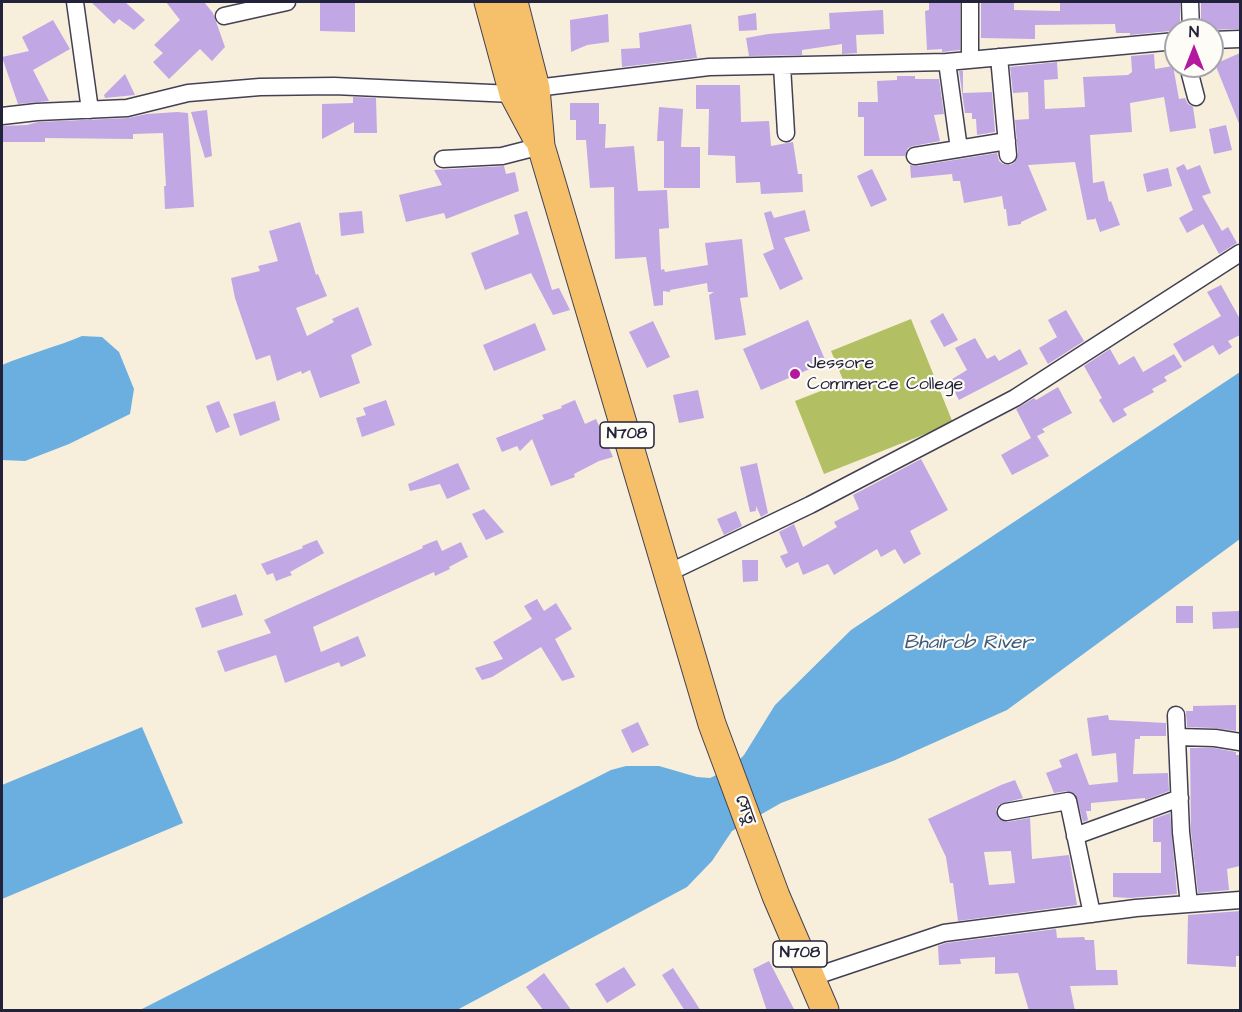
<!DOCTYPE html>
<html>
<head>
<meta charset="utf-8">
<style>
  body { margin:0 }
  #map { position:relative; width:1242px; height:1012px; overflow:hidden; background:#f7eedc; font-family:"Architects Daughter",sans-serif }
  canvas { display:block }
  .frame { position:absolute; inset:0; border:3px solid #22223b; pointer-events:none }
  .north { position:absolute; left:1164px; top:18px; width:60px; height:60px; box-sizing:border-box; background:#fdfcf7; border:2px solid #a5a5ac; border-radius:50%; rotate:0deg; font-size:16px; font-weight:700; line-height:24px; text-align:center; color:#22223b }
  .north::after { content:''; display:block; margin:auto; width:21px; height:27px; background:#b5179e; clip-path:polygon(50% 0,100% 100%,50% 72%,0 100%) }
</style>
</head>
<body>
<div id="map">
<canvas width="1242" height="1012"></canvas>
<div class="frame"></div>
<div class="north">N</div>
</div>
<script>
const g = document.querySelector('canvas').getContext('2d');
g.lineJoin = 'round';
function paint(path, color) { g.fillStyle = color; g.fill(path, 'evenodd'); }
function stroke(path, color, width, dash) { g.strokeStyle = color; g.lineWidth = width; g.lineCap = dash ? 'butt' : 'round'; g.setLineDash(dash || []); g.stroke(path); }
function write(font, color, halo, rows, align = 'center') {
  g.font = font + ' "Architects Daughter","Noto Sans Bengali",sans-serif'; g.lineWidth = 4.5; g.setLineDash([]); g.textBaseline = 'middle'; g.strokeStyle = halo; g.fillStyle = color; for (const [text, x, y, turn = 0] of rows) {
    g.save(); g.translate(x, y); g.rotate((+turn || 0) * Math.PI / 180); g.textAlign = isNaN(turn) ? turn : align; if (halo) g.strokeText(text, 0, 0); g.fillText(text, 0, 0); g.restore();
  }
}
paint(new Path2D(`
  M911,319L953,423L824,474L795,401L844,382L831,351Z`), '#b2c063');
paint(new Path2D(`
  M82,336L102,337L119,352L134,389L130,414L69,444L25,461L2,460V365C28,354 56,347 82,336Z
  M1240,372V539L1007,710L893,761L781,803L732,831L712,861L687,887L457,1010H140L611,770L626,766H659L697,777L710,778L731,768L744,755L775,705L851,630Z
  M142,727L183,823L2,899V785Z`), '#6bafe0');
paint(new Path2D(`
  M91,2H125L145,20L134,30L119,19L114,24Z
  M166,2H204L213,13L225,47L212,61L200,49L169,79L153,62L163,53L154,45L180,20Z
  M320,2H355V32L320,31Z
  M929,2H960V50L942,52V49L927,50L925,11L929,10Z
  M981,2H1014V10L1060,11V2H1180V30L1130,35V33H1116L1115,24L1035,25V39L981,38Z
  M1240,2V29L1201,30V3Z
  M883,10L884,34L856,35L857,53L842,54V44L802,50V55L749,56L746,38L768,34L830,29L829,13Z
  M756,13L757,30L739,31L738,16Z
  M608,14L609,42L587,45L571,52L570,20Z
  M53,20L70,49L33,70L49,101L18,104L2,57L29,51L22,37Z
  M691,24L697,58L622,67L621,49L640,48L639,33Z
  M1240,53V126L1215,64Z
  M1154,54L1155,69L1173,66L1179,99L1185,98L1188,104L1193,107L1196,128L1170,132L1164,97L1130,103L1132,132L1090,135L1093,183L1104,181L1109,202L1111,201L1120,225L1100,232L1095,217V219L1087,220L1075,162L1028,165L1047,210L1021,222V224L1008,226L1006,209H1004L1002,196L964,203L960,181H953L952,174L911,178L910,165L917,166L997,153L999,161L1003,164L1010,165L1014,163L1018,154L1015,120L1029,119L1028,92L1013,93L1010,67L1057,62L1058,79L1044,80L1045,109L1085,107L1083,77L1128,75L1132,72L1131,56Z
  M959,71H963V93L992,92L995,132L977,135L976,119H972V113H965Z
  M125,74L135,95L105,98L104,95Z
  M897,76H915V79H939L944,114L934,115L940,141L913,146L908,148L905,156H864V117H858V102H878L877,81L897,80Z
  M696,85H740L741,122L769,121L771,146L793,142L798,174H802L803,192L761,194L760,182L736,183L735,156L708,155L709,109H696Z
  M353,97L376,98L377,133H354V122L322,139V104L353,103Z
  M570,103H599V124H606L605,148L634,146L638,191L667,190L669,228L659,229L661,270L664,269L665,272L708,265L705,243L742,239L748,297L740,298L746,335L715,340L709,295L714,292H708L707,283L670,290V292L663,291V305L654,306L646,257L615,259L614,187L590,188L586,140H576V120H570Z
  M659,107L683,109L681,147H700V188H664V141H657Z
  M207,110L212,156L205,158L191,112Z
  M177,112L188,113L194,207L165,209L164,186H166L163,133L133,134V139L45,138V142H2V126L27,125L38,122L128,118L147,114Z
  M1226,125L1232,150L1214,154L1209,129Z
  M1184,164L1187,170L1200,165L1211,193L1202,196L1222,231L1228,227L1237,243L1219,254L1203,224L1187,233L1179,218L1193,210L1176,168Z
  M504,166L506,174L515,172L519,191L446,219L444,213L406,222L399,195L442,185L434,170Z
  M1168,168L1172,186L1147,192L1143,174Z
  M872,169L887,200L871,207L857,176Z
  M805,210L810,231L784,238L803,279L780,290L763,254L774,249L764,213L771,211L774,218Z
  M362,211L364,233L341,236L339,213Z
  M527,211L552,290L559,288L570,310L553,315L531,273L485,290L471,253L519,234L514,215Z
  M300,222L316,275L318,274L327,296L296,308L307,336L334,322L332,319L358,307L372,345L351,355L360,383L320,398L310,370L302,374L301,371L277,381L270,355L256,360L235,298L231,278L260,271L258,266L278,261L269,231Z
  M1221,285L1240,319V335L1228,341L1232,347L1219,355L1213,345L1184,362L1173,344L1221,316L1207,292Z
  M1066,310L1084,341L1048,364L1039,348L1057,337L1048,320Z
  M943,313L958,340L944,347L930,321Z
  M808,320L826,362L761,390L743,349Z
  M653,321L670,357L647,368L629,332Z
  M535,323L546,350L494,371L483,345Z
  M975,338L987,359L995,355L999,361L1020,349L1028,364L959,400L949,381L967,370L955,348Z
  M1110,349L1119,365L1134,356L1143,372L1174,354L1182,367L1164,377L1167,381L1152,389L1154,392L1123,409L1127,415L1113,423L1099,400L1102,398L1084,366Z
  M1058,387L1072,413L1042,429L1045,432L1037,436L1049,456L1012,475L1001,455L1031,438L1016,409L1034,398L1036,400Z
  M698,390L704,418L679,423L673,395Z
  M386,400L395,425L362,437L356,418L366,415L363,408Z
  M575,400L585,424L596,419L613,457L599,461L574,474L575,477L551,486L532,439L520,451L517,446L502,452L496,438L544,419L542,415L562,408L561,406Z
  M219,401L230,427L216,433L206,406Z
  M275,401L280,420L240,436L233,414Z
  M921,459L948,510L910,531L921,554L904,564L895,549L881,557L877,549L834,575L828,564L803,575L798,562L786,568L780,556L788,553L779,532L794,524L803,547L837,527L834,522L859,509L853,495Z
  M458,463L470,489L447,499L440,484L410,491L408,484Z
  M757,463L768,513L761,517L756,506V511L750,512L740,467Z
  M484,509L504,532L486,540L472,514Z
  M736,511L742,526L724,535L717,519Z
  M317,540L324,553L290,572L292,575L276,581L273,573L267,575L261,564L303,548L302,546Z
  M437,540L442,551L461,542L468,557L449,567L450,569L435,576L434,572L313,627L321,652L358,636L366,656L341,667L339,662L285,683L276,655L225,672L217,651L271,633L264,620L423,548L422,546Z
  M742,560H758V581L743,582Z
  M236,594L243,615L202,628L195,608Z
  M537,599L544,611L556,603L572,629L555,639L575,677L562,681L541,647L492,677L482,680L475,668L503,659L493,642L532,619L524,606Z
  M1176,606H1193V623H1176Z
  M1240,611V628L1213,629L1212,612Z
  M1236,705V731L1215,728L1187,727L1186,711H1193V706Z
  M1108,715L1109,720L1166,723V736H1140V739H1135L1133,774L1168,773L1169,791L1145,800V798L1091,803V811H1086L1088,820L1083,822L1076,795L1067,791L1054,793L1046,773L1062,767L1059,760L1077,753L1089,785L1118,782L1116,753L1092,756L1087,718Z
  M638,722L649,745L632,753L621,730Z
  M1190,748H1214L1236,752V755H1240V866L1227,869L1229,890L1198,893L1191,831Z
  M1015,780L1023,798L1000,804L996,809L998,818L1007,822L1030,818L1032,859L1069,855L1077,905L958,921L953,883H950L946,857L928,819L1001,785ZM1011,851L1015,883L989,885L984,852Z
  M1170,813L1177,894L1130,898L1113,897V873H1161V842H1153V819Z
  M1240,911V956H1236V967L1187,964L1188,915Z
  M1056,929L1057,938L1084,937L1085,940H1094L1096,970H1117L1118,985L1070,986L1075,1011H1029L1018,973L995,974V957L960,959L961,964L939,965L938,946L946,943Z
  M769,961L795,1011H767L753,969Z
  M624,967L636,985L607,1003L595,984Z
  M673,968L701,1011H685L662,975Z
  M544,973L572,1011H544L526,987Z`), '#c1a7e4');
const minor = new Path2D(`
  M75,2L90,110
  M970,2V60
  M1190,2L1191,30
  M224,16L287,2
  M1212,40L1240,39
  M999,57L1008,155
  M947,62L959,149
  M782,66L786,133
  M1190,66V74L1196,97
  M536,88L709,67L947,62L1176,41
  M2,116L37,112L127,108L188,93L260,87L334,86L513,94
  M915,156L1007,141
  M443,159L502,156L541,146
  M668,573L810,505L1015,398L1240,253
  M1176,715L1181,832L1189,904
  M1177,737L1215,738L1240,742
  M1006,812L1068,801L1092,914
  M1075,836L1180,798
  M810,978L944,933L1136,908L1240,900`);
const trunk = new Path2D(`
  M488,2L513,94L536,137
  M514,2L536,88L541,146L712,724L776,896L825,1010`);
stroke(minor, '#424153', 19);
stroke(trunk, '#424153', 29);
stroke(minor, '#fff', 16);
stroke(trunk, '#f6c06b', 27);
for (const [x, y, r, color] of [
  [795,374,6,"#b5179e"]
]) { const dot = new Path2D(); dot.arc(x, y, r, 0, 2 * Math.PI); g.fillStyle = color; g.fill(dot); stroke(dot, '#fdfcf7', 2); }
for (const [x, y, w] of [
  [627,435,54],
  [800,954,54]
]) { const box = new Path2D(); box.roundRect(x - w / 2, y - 13, w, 26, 4.5); g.fillStyle = '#fdfcf7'; g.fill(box); stroke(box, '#22223b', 1.5); }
write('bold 16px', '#22223b', null, [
  ["N708",627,435],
  ["N708",800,954]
]);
write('18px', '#22223b', '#fdfcf7', [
  ["Jessore",807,364],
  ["Commerce College",807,385]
], 'left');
write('18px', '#22223b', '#fdfcf7', [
  ["সেতু",744,810,70]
]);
write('italic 20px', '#3f5a7d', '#fdfcf7', [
  ["Bhairob River",968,644]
]);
</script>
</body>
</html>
